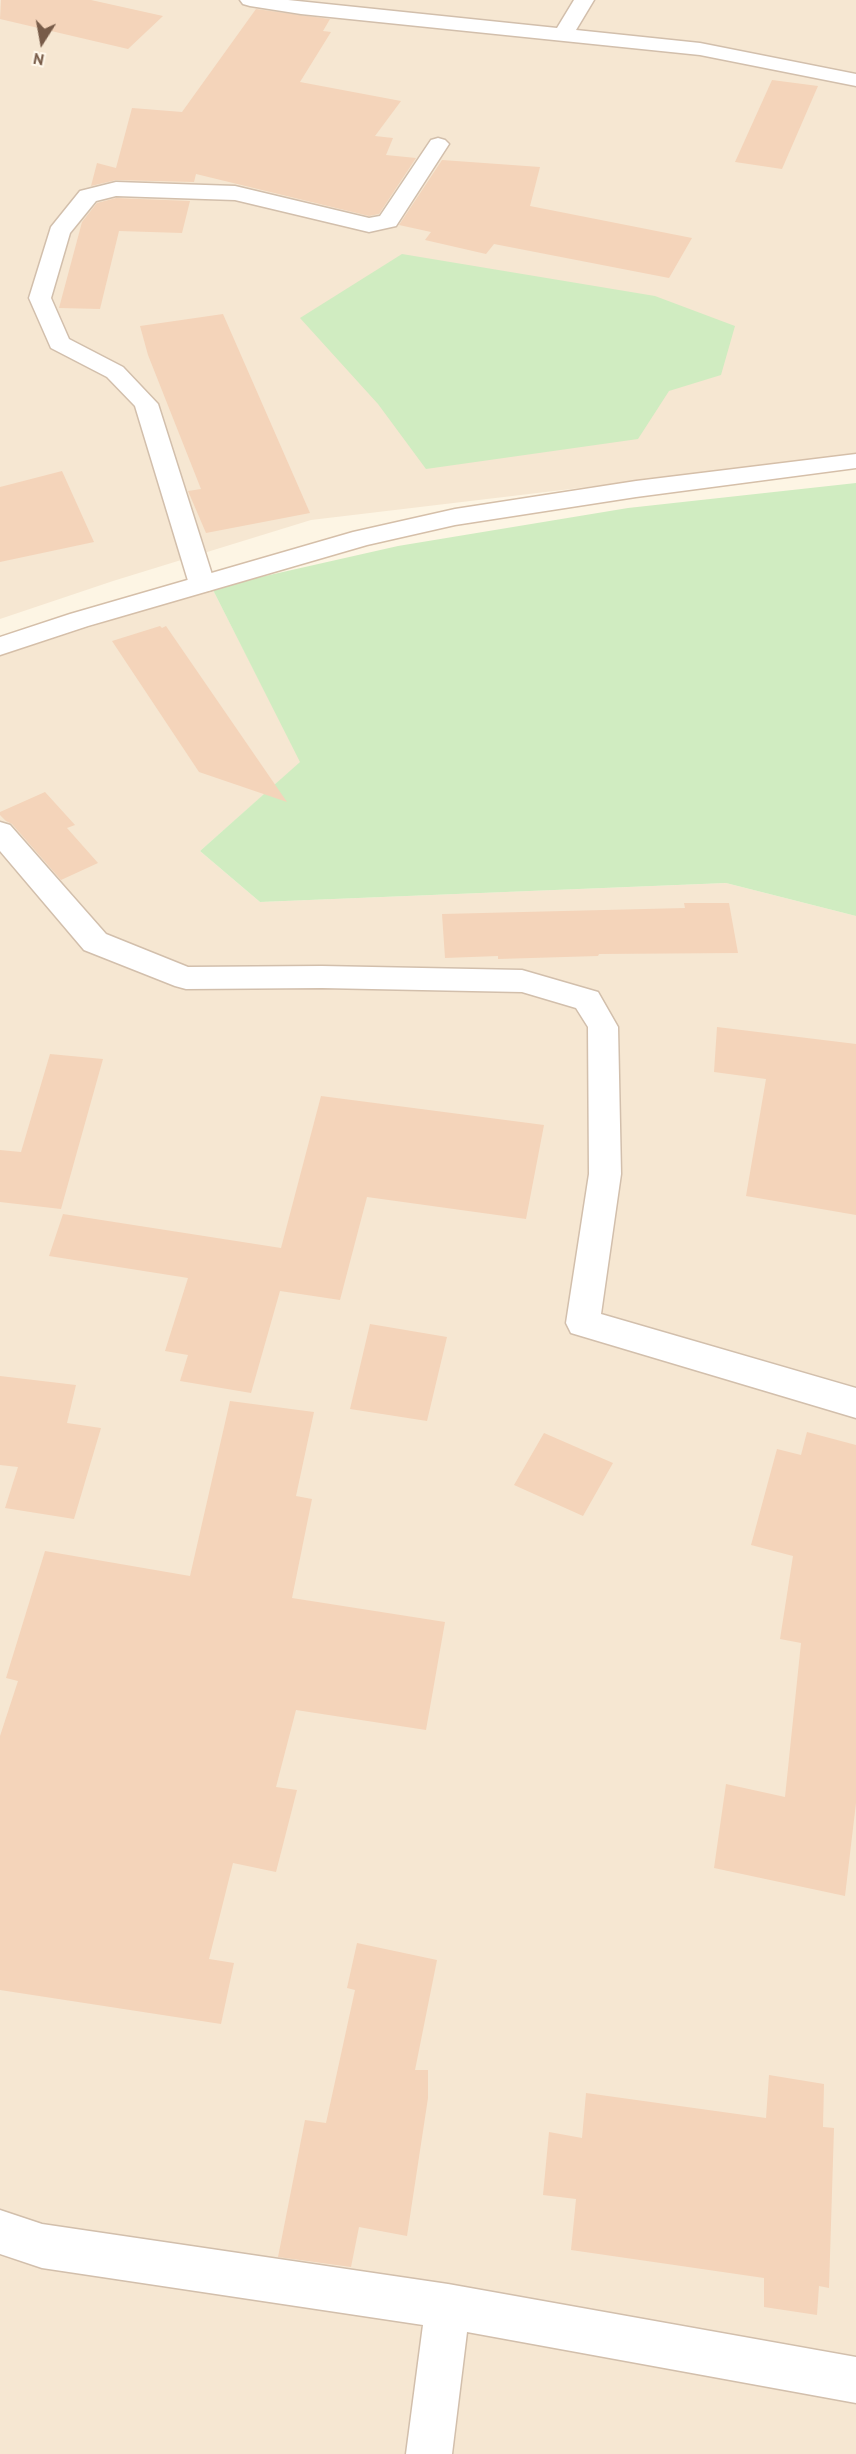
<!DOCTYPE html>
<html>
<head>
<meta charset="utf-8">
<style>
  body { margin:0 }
  #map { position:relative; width:856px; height:2454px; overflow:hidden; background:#fdf5e4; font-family:"PT Sans",sans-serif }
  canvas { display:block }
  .north { position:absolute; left:12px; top:12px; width:60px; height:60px; -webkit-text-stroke:4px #fff8eb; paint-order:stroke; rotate:191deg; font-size:16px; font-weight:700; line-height:24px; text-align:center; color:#775b48 }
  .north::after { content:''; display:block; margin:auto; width:21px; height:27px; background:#775b48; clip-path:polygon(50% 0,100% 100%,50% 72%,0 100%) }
</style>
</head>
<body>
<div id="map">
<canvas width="856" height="2454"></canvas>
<div class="north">N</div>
</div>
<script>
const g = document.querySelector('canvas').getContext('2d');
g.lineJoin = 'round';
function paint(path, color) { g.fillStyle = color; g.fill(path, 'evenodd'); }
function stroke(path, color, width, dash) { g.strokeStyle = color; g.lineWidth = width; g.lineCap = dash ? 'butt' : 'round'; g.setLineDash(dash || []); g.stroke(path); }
paint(new Path2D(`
  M0,0H856V455L311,520L113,581L0,619Z
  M212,588L301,762L200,851L260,902L726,883L856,916V2454H0V656Z`), '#f6e7d2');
paint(new Path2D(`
  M402,254L655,296L735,326L721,375L669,391L638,439L426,469L378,404L300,318Z
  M856,483V916L726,883L260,902L200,851L300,762L212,588L398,546L628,508Z`), '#d0ecc1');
paint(new Path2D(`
  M1,0H91L163,16L128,49L0,19Z
  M256,9L330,19L323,31L331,32L300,82L401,101L375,136L393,138L386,155L416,158L379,214L369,216L196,174L194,182L116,180L91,186L97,163L116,168L132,108L182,112Z
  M772,80L818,86L782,169L735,162Z
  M442,160L540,167L530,206L692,238L669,278L494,244L486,254L425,240L431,232L399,225Z
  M116,198L190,201L182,233L119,231L100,309L59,308L82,222L97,203Z
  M223,314L310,513L206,533L188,491L201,489L148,355L140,326Z
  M62,471L94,542L0,562V487Z
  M160,626L162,628L166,626L287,802L199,772L112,641Z
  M45,792L75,825L67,828L98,863L61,880L12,824L6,821L0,815V812Z
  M684,903H729L738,953L599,954L598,956L498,959V956L445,958L442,914L685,908Z
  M717,1027L856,1044V1215L746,1196L766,1079L714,1072Z
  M50,1054L103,1059L61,1209L0,1202V1150L21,1152Z
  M321,1096L544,1125L526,1219L367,1197L340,1300L280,1291L251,1393L180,1381L188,1355L165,1351L188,1278L49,1256L63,1214L281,1248Z
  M370,1324L447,1337L427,1421L350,1409Z
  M0,1376L76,1385L67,1423L101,1428L74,1519L5,1508L18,1467L0,1465Z
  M230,1401L314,1412L296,1496L312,1499L292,1598L445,1622L426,1730L296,1710L276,1787L297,1790L276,1872L233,1863L209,1959L234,1963L221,2024L0,1990V1736L18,1681L6,1678L45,1551L190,1576Z
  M807,1432L856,1445V1803L845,1896L714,1868L726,1784L785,1797L801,1643L780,1639L793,1556L751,1545L777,1449L801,1455Z
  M544,1433L613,1463L583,1516L514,1485Z
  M357,1943L437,1960L415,2070H428V2098L407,2236L359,2227L351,2267L278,2257L305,2120L326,2123L355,1990L347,1988Z
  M769,2075L824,2084L823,2127L834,2128L829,2288L819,2286L817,2315L764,2307V2278L571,2250L576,2199L543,2195L549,2132L582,2138L586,2093L766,2118Z`), '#f4d4ba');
const street = new Path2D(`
  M240,0H288L557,28L574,0H594L576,30L700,43L856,74V86L700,55L301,14L250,6L243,4Z
  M438,138L445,140L449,144L396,226L369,232L235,200L116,196L96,201L70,233L51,298L69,339L123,367L158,404L215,584L211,590L202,592L193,590L189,584L135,406L107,377L51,348L29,298L51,227L80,191L116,182L235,186L369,218L380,216L431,140Z
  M0,822L10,825L106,934L188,967L322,966L522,970L598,992L618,1027L621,1174L601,1314L856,1388V1418L571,1333L566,1323L589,1174L588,1027L576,1008L522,992L322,988L186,989L175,986L84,950L0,851Z
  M0,2210L42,2224L448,2284L856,2357V2403L467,2332L452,2454H406L423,2325L42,2268L0,2254Z`);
const secondary = new Path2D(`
  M856,454V468L636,497L455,525L367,545L88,626L0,655V637L70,614L353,532L455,509L636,481Z`);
stroke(street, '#d2bfac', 3);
stroke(secondary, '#d5bfa9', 3);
paint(street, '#fff');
paint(secondary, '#fff');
</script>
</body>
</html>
